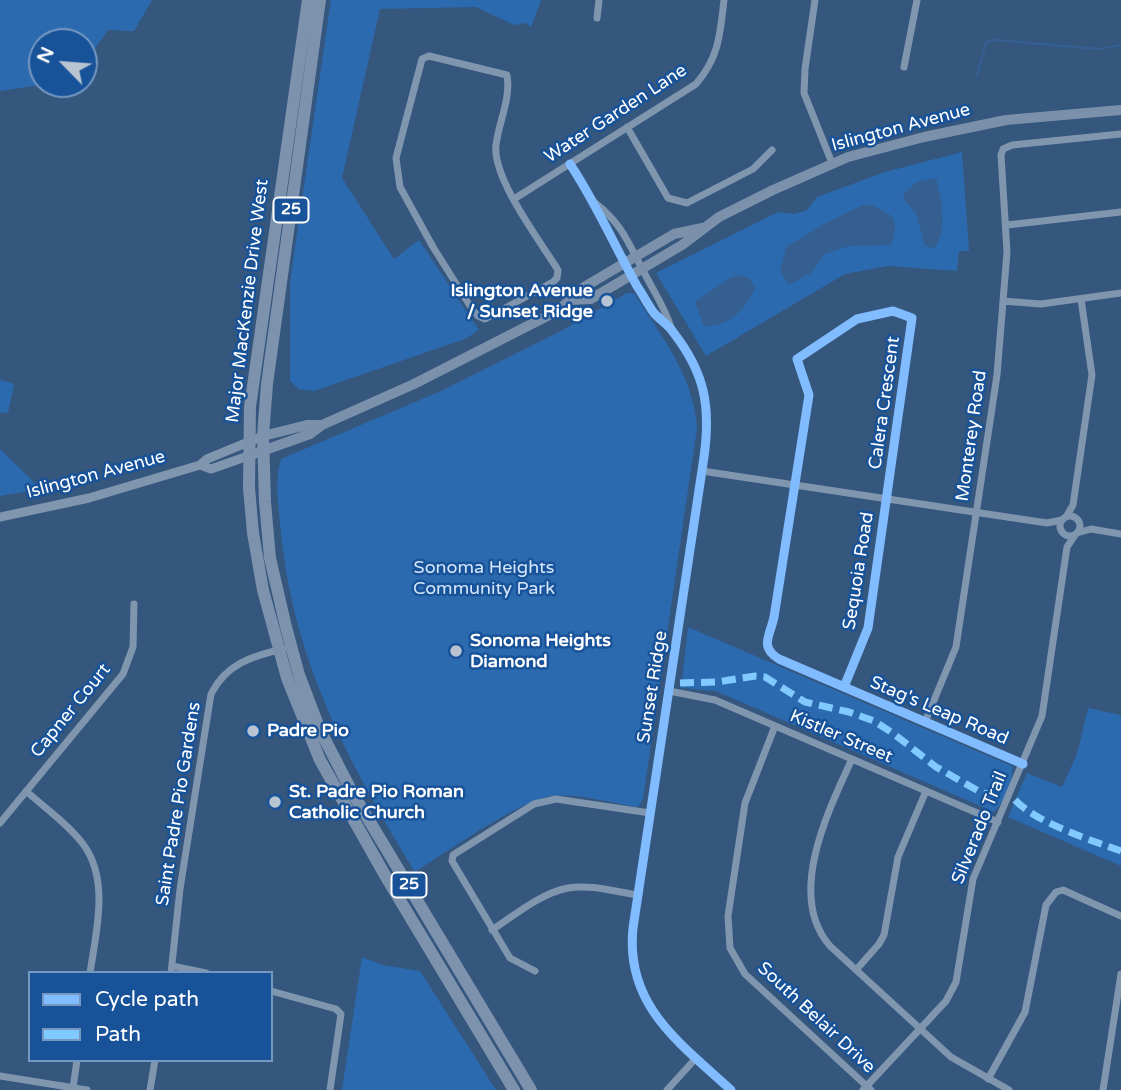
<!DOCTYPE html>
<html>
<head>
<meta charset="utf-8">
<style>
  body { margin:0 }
  #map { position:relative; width:1121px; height:1090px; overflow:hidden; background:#35567d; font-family:"Varela Round",sans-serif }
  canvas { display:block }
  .legend { position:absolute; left:28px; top:971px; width:245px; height:91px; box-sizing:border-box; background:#18539a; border:2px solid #7498c2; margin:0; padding:9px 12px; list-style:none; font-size:21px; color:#fff }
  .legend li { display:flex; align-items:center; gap:14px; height:35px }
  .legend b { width:35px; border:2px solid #7498c2 }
  .north { position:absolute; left:28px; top:28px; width:70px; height:70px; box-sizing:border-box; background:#18539a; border:2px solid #7498c2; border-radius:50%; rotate:295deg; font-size:19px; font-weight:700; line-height:28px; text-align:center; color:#fff }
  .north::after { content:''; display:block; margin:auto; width:24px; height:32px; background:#b8c4d2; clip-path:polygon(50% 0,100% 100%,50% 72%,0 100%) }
</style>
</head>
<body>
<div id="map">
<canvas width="1121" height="1090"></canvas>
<ul class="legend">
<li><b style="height:9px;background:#80bcff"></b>Cycle path</li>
<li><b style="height:9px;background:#80caff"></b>Path</li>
</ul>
<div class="north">N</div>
</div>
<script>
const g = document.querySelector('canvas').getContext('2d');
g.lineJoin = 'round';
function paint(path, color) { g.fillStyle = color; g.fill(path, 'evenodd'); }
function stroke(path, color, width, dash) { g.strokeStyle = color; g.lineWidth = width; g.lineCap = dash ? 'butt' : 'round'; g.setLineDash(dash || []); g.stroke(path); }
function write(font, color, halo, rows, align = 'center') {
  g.font = font + ' "Varela Round",sans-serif'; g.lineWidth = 5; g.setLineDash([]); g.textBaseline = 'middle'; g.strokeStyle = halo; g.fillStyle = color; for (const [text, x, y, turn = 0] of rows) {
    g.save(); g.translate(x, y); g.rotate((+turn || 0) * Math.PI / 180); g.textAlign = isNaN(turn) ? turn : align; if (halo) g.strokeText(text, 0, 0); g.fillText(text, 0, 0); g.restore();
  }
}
paint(new Path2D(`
  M0,0H152L134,31L108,30L84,64V42H42V84H47L0,91Z
  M331,0H541L531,27L526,23L514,25L476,7L380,9L342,178L394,259L419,240L479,330L465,339L314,391L299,389L290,381V282Z
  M962,152L969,251H959L957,271L888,266L845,274L706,356L656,273L778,212L793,214L806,211L817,197L885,172Z
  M627,293H634C661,336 694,376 697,428L643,799L639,806L637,807C610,803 579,793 551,796C519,801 446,852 415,872C349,763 294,663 281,533C279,509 274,483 281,459L441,391L559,332Z
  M2,380L14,384L8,413L0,412V381Z
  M0,449L41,489L0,496Z
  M688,627L1012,766C1015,779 1004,803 994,812L716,691L681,688Z
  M1088,708L1121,715V866L1008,817L1027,773L1062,787L1077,754Z
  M362,957L383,965L420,971L496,1090H342Z`), '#2c6aaf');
paint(new Path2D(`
  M936,178C942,199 948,231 934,249L924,245L917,215L903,199L904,193L917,182Z
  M865,204C890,211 902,217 891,245L849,246L825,254L811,273L789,285L780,271L786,247L826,223Z
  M741,275L749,278L755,288C748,307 727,329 704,326L695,302L731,277Z`), '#355f91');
stroke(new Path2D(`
  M977,76L986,42L995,40L1099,49L1121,45`), '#355f91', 2.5);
stroke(new Path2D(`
  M815,0L805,69L804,93L832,163
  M597,18L599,0
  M429,56L507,75C511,99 499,121 496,145C492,178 540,241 558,270L557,278L553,282L485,319L478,316L472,309L433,247L400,187L396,158L422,59Z
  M904,67L917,0
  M627,127L668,198L687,203L753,169L772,150
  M570,164C596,203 614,245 637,286C643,295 648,305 654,313C660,320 668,324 673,332C705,373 711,406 704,457L633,928C625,1006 680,1043 731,1090
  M514,199L696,84C719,57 720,35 724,0
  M594,202C625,226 629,246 647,278C656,295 665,309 671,327
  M1007,225L1121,212
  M1003,301L1041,304L1121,293
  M702,471L1047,523L1062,520
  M1060 526a10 10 0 1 1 20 0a10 10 0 1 1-20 0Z
  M1066,517L1073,505L1092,375L1081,299
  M1077,533L1091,529L1121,534
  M844,687L868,628L912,318L893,311L857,319L797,359L809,395L774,617C770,636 759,647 779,659L1023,764
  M669,691L715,700L998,822
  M925,722L956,647L997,375L1007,252L1001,155L1003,149L1012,145L1121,134
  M775,726L745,803L728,916L730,948L745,974L871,1090
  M852,759C828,811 786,896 830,946L951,1057L1009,1090
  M26,791C45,808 68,824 83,844C110,880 96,932 90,973
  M0,823L123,674L133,647L134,604
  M492,930C515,915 541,893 568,888C590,884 616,892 638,895
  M172,966L206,973
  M856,970L879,944L884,935L898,857L926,791
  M535,971L510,958L452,861L453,855L534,804L556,799L650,813
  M171,973L180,889L211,694C226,664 252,656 283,649
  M271,991L336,1009L341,1014L330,1090
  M0,1076L87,1090
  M988,1079L1025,1012L1046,905L1056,892L1063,890L1121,916
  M73,1088L77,1060
  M150,1090L155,1060
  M667,1090L696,1058
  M863,1090L946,1001L956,982L973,879L1042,716L1067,547L1075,535
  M1103,1090L1121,974`), '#8096af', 7);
stroke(new Path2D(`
  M200,465L211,469L248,456
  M0,517L89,498L200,465L207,459L263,436`), '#8096af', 9);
stroke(new Path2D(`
  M570,300L591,299L682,245L719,217L773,190L848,157L924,137L1006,120L1121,110
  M263,436L307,425H322
  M248,456L310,434L322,425L414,384L559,310L584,287L674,234L702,228`), '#7b91ab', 10);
stroke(new Path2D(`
  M308,0L250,407L249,488L253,533L263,590L287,678L320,760L386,877L514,1090
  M320,0L267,384L263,436L265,502L270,558L286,627L299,675L320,730L352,792L531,1090`), '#7d92ad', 12);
stroke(new Path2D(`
  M680,683L717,682L755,676L765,677L805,702L849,712L874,721L894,734L936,767L982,793L1003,796
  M1015,800C1037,823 1090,840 1121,851`), '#80caff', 7, [14, 7]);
stroke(new Path2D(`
  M570,164C596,203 614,245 637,286C643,295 648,305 654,313C660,320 668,324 673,332C705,373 711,406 704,457L633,928C625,1006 680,1043 731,1090
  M844,687L868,628L912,318L893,311L857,319L797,359L809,395L774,617C770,636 759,647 779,659L1023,764`), '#80bcff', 9);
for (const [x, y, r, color] of [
  [607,301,7,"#b8c4d2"],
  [456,651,7,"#b8c4d2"],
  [253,731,7,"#b8c4d2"],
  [275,802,7,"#b8c4d2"]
]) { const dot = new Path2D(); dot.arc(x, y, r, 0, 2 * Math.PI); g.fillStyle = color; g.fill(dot); stroke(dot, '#18539a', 2.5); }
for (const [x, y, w] of [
  [291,210,35],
  [409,885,35]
]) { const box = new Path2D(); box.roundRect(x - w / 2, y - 12.5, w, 25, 5); g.fillStyle = '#18539a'; g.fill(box); stroke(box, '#fff', 2); }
write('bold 16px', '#fff', null, [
  ["25",291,210],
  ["25",409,885]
]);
write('18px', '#fff', '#18539a', [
  ["Water Garden Lane",616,114,-33],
  ["Islington Avenue",901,128,-15],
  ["Major MacKenzie Drive West",248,301,-83],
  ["Calera Crescent",885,403,-82],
  ["Monterey Road",972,436,-82],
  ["Islington Avenue",96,475,-15],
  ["Sequoia Road",859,571,-81],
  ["Sunset Ridge",653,687,-81],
  ["Capner Court",71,711,-51],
  ["Stag's Leap Road",939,711,23],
  ["Kistler Street",841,737,23],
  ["Saint Padre Pio Gardens",179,804,-81],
  ["Silverado Trail",980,828,-68],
  ["South Belair Drive",816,1018,43]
]);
write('bold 18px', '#fff', '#18539a', [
  ["Islington Avenue",593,291,"right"],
  ["/ Sunset Ridge",593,312,"right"],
  ["Sonoma Heights",470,641],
  ["Diamond",470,662],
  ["Padre Pio",267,731],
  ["St. Padre Pio Roman",289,792],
  ["Catholic Church",289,813]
], 'left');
write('18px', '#d4e7fc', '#18539a', [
  ["Sonoma Heights",484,568],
  ["Community Park",484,589]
]);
</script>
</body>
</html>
